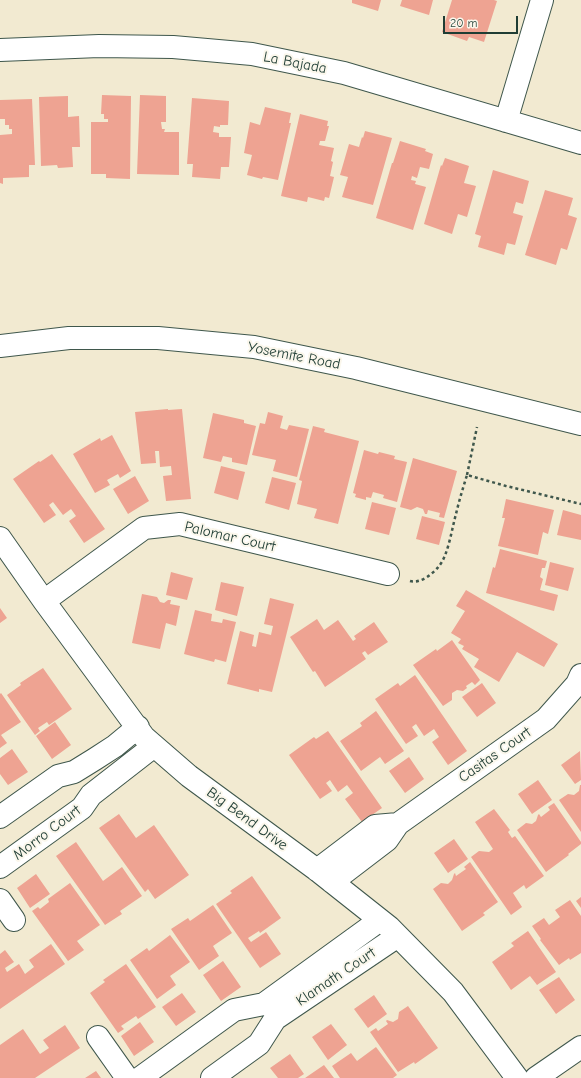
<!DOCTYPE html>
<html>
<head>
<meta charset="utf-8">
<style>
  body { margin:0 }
  #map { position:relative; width:581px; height:1078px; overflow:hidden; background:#f2ead1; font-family:"Comic Neue",sans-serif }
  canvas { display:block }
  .scale { position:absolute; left:443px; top:16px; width:75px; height:18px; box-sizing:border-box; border:2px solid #1f3d34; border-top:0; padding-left:5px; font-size:12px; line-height:14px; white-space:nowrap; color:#1f3d34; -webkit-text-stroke:3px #fbf7ec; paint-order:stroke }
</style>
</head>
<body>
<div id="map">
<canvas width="581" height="1078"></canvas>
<div class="scale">20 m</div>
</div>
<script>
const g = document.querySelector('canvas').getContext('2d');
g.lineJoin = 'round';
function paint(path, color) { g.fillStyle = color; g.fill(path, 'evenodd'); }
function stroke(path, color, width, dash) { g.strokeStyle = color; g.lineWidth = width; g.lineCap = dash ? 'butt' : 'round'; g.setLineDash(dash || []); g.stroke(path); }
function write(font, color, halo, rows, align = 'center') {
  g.font = font + ' "Comic Neue",sans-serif'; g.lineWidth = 4; g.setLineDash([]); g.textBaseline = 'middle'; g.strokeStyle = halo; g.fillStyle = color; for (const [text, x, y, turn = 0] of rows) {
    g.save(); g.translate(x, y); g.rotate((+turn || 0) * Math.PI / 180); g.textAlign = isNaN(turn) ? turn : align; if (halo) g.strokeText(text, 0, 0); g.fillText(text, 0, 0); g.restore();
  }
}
paint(new Path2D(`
  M352,0H381L378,11L352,3Z
  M402,0H433L429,15L400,6Z
  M452,0H494L497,1L484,42L469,37L467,41L442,32Z
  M102,95L131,96L130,179L106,178V174H91V122H108V119H104V114H101Z
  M140,95L166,96V122H161L162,129H165L164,132H179V175L137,174Z
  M68,96V117L79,116L80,147H72L73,167L58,168L57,165L41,166L39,97Z
  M192,98L229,101L228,125H220V127L214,126L213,132L219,133V137H231L229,167H221L220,179L192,177L193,164H187Z
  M32,99L35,165H29V177L3,178V184L0,183V135L12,134V129H9V125H5V119H0V100Z
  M265,107L291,113L289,123H291L278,180L263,177L262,179L247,175L252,155L244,153L250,122L260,125Z
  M300,114L328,121L327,126H329L325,141H320L319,145L334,148L331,161L333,162L330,176L334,177L329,198L325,197L324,201L308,197L307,202L281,196Z
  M365,131L392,138L373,205L342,197L348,177L340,175L349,144L359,147L362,137L363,138Z
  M400,141L426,149L425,151L433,154L429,169L420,167L417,178L412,176L411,180L416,181L415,184L426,187L413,230L376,218L392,163H393Z
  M445,158L469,166L464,183L476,186L467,217L458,214L452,234L424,224L441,165L442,166Z
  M493,170L529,181L523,204L516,202L513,213L523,216L515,245L507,243L504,255L478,247L481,236L475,234Z
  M545,190L573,198L568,215L577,218L567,250L561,248L556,265L525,255Z
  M168,409V410L182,409L191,499L166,501L163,476L172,475L171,466L160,467L159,451H155L156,463L141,464L135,412Z
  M268,412L283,416L280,428L287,430L289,425L309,429L297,477L273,471L276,460L252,455L260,423L265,424Z
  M213,413L244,420V423L256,426L247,465L232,462V458L223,456L221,462L203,458Z
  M313,426L325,429L324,432L359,441L338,524L314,518L317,509L297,504L302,481L299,480Z
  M112,435L131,471L120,478L118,474L107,480L110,485L95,493L73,454L100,438L101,441Z
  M364,450L378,454L379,452L395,456L394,459L407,462L397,502L383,498L384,495L373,492L371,498L366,497V500L355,497L356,494L353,493Z
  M52,454L105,529L84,543L69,521L76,516L71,509L63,515L53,502L49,505L56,515L44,523L13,479L39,461L40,462Z
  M413,458L457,471L444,518L439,517L440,513L428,510L427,514H425L423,509L417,507L411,510L400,507Z
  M221,466L245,472L238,500L214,493Z
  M135,476L149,501L128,514L113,489Z
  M272,477L296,483L289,510L265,503Z
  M506,499L554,510L548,534L543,532L538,555L498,546L505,518H502Z
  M372,502L396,508L389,535L365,529Z
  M563,510L581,515V540L557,535Z
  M422,516L445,522L439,545L416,539Z
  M500,549L547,561L545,568H542L540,577L543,579L540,590L558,595L554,611L486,593L493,567L495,568Z
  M550,562L574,568L568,591L545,585Z
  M171,572L193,578L187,600L166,595Z
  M221,582L244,587L237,616L215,610Z
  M466,590L558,644L544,667L517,652L499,682L474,667L479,659L462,649L464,646L458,643L461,639L451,633L465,611L456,606Z
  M142,594L157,597L160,602L164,603L168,600H171L170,604L180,606L176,626L166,623L160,649L132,643Z
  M270,598L294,604L272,692L259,689V692L227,684L240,631L254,635L252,646L256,647L259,632L271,635L273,626L264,624Z
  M0,608L7,618L0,623Z
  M195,610L212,614L211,621L222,623L223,619L236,622L226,662L215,659L214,662L184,654Z
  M317,619L324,630L338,620L353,641L356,639L354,636L374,622L388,642L368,655L365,651L362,653L366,659L325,687L315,671L313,672L290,637Z
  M452,640L480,680L475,685L472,682L466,686L467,688L463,691L457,690L452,693V700L443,706L413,665L436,649L437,651Z
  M43,668L72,709L49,725L47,722L38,728L40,731L35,735L7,695L21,685L20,683Z
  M415,675L467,751L448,765L432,742L439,737L434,729L424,736L416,724L412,727L418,736L406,744L375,699L398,683L400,686Z
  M482,683L496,703L477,717L462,697Z
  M1,693L21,722L1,735L7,743L0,748V694Z
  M376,711L404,751L385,764L380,757L361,771L340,741L362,726L360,723Z
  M55,722L71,745L52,759L36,736Z
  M328,731L382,808L362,822L345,799L353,793L347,785L338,792L330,780L326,783L332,791L320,799L289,755L314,737L316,739Z
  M12,749L28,772L8,785L0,774V758Z
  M580,751L581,780L575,784L561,765Z
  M409,757L424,779L405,793L389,771Z
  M538,780L552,800L532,814L518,794Z
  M580,785H581V832L559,800L568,794L574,795L579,791Z
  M554,803L581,842V844L568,854L569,855L546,872L517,830L526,823L532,824L536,821L538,815L539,814L541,817L550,810L548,807Z
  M494,809L510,830L508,832L512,838L515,836L544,876L526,889L524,885L513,893L522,907L511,915L471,857L479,851L489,852L493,849L475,822Z
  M119,814L136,838L154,825L189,875L155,899L148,889L145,892L99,828Z
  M454,839L468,859L448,873L434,853Z
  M76,842L103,881L122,867L142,896L120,911L122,914L105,925L56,856Z
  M470,862L498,902L483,913L485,915L462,931L433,889L441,883L448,884L452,880L454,874L455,873L456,876L466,869L464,867Z
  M36,874L50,894L30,908L17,888Z
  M252,876L281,918L260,933L259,931L248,938L251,942L266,932L281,954L260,968L216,904L232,893L230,891Z
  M70,883L100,925L77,941L84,950L68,961L32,911L38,907L40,909L49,902L48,899Z
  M581,897V908L576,901Z
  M570,900L581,916V953L570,960L569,958L559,965L540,940L541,939L532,926L544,918L549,925L560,917L555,910Z
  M213,905L232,933L213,946L219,956L199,970L171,929L188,918L190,921Z
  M528,931L556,972L537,985L530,976L511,990L492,962L514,946L511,943Z
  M170,935L190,962L170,976L176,985L157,999L130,960L147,948L149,951Z
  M51,944L65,964L0,1009V954L5,950L14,962L5,968L7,972L19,964L25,974L34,967L29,960Z
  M223,961L241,987L221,1001L203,975Z
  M126,964L156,1007L138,1019L136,1016L121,1026L124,1029L118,1033L90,993L105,982L103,980Z
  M559,977L575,1000L556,1014L539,990Z
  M182,993L196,1012L176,1026L162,1007Z
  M374,995L387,1014L368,1028L354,1009Z
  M408,1006L438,1048L415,1064L414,1062L398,1072L370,1032L376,1028L378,1031L388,1024L386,1021L387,1020L393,1022L398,1019L399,1012Z
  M140,1022L154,1042L134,1056L121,1036Z
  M331,1024L347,1045L328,1060L312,1037Z
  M65,1025L80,1048L35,1078H0V1045L23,1029L40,1054L49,1048L43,1040Z
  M376,1047L397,1075L393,1078H340L332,1066L351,1053L357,1061Z
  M290,1054L304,1074L298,1078H278L270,1068Z
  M324,1065L334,1078H305Z
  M96,1071L101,1078H85Z`), '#eea392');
const street = new Path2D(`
  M0,50L99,46L173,47L252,54L344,73L581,143
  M506,121L542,0
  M0,346L69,338H158L254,347L356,368L581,424
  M0,538L44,601L144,737L189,776L317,870L389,927L453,992L517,1078
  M44,601L144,528L180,524L388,574
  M0,817L58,776L74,772L95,759L115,746L138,727
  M0,867L82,808L91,795L154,746
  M317,870L375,826L398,824
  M332,882L387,840L398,824L546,719L577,684L581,675
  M0,900L14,920
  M98,1037L127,1078
  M140,1078L234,1010L264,1004L380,920
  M212,1078L259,1044L275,1019L398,936
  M536,1078L581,1047`);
stroke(street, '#3f574c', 24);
stroke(new Path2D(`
  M467,475L477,427
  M410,581C420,584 433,574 439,566C448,556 452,528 456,514C459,501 463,488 467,475L506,486L581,504`), '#3f574c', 2.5, [3, 3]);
stroke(street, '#fff', 22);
write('15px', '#1f3d34', '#fbf7ec', [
  ["La Bajada",295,63,11],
  ["Yosemite Road",294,356,11],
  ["Palomar Court",230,537,13],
  ["Casitas Court",495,755,-35],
  ["Big Bend Drive",247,819,36],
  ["Morro Court",47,833,-37],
  ["Klamath Court",336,977,-34]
]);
</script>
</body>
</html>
